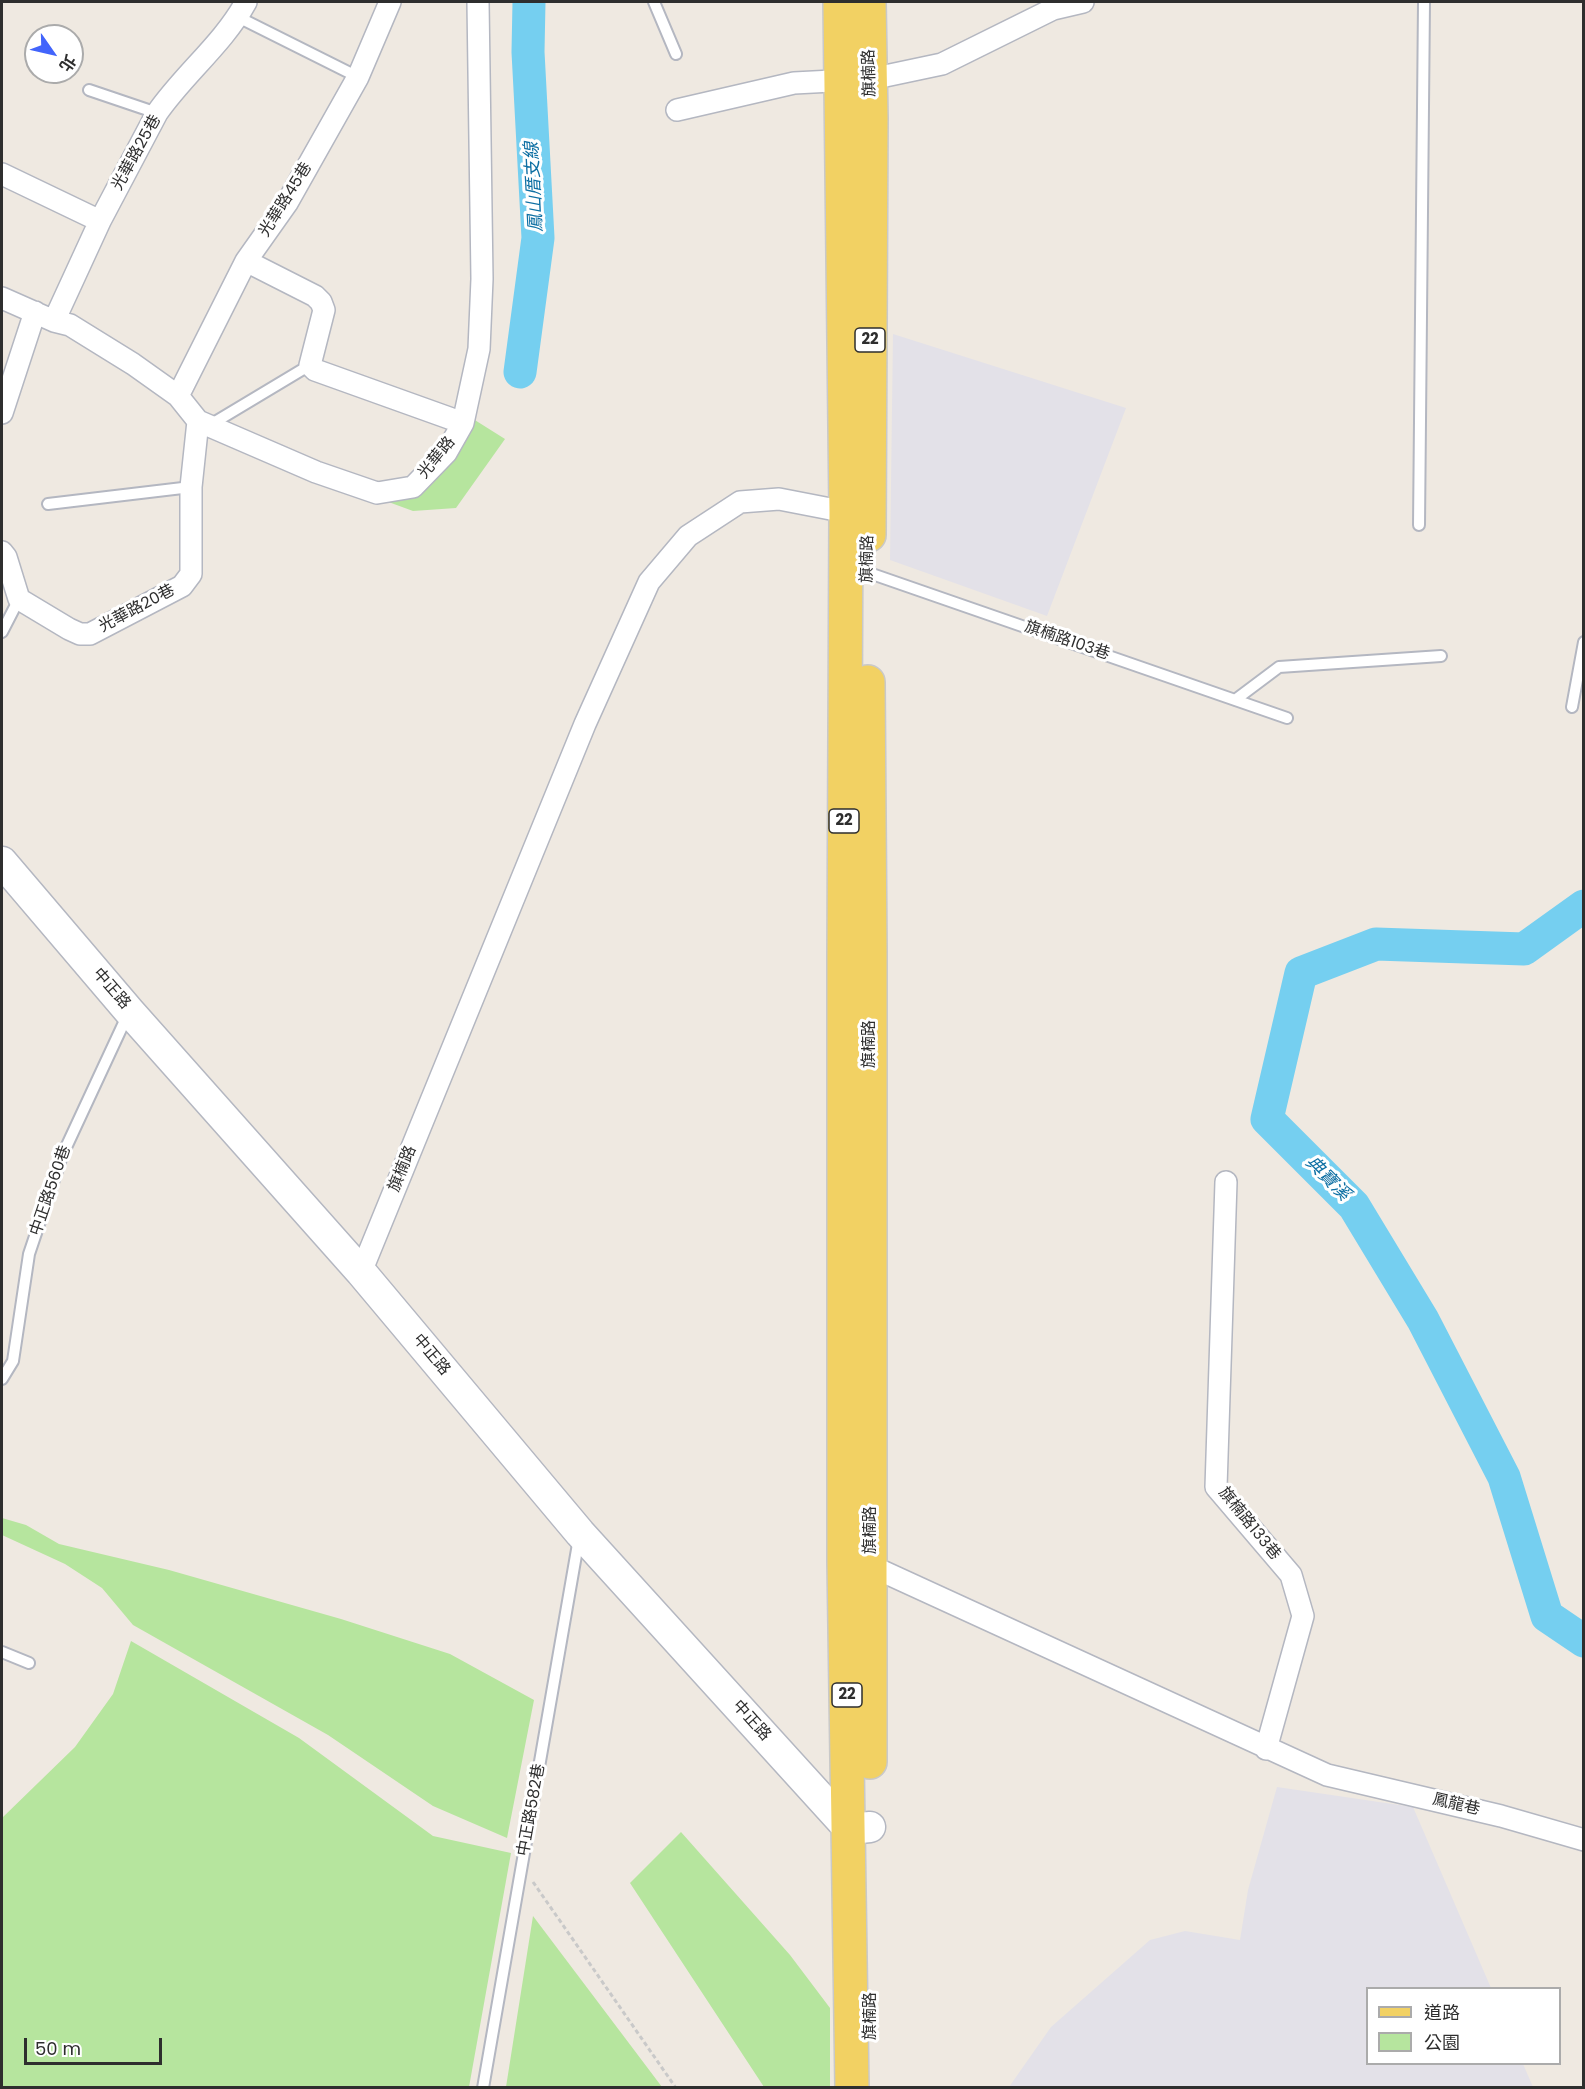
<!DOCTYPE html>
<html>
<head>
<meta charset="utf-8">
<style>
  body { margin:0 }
  #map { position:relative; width:1585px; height:2089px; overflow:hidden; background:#efe9e1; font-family:Poppins,"Noto Sans TC",sans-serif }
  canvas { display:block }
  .frame { position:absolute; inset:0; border:3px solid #2e2e2e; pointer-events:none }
  .legend { position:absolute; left:1366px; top:1987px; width:195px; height:78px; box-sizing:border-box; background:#fff; border:2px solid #ababab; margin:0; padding:8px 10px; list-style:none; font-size:18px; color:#2e2e2e }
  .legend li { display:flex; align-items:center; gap:12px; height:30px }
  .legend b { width:30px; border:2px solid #ababab }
  .north { position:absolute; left:24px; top:24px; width:60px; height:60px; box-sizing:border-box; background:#fff; border:2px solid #ababab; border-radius:50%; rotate:124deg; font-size:16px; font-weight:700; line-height:24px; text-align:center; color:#2e2e2e }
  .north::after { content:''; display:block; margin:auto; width:21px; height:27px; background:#4264fb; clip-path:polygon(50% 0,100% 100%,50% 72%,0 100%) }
  .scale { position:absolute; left:24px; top:2038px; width:138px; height:27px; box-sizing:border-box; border:3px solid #2e2e2e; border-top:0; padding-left:8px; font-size:18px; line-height:21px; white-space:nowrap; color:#2e2e2e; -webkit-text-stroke:4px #fff; paint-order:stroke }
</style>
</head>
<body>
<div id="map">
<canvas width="1585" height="2089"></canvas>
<div class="frame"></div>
<ul class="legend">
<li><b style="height:8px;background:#f2d163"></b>道路</li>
<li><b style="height:16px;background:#b6e59e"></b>公園</li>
</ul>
<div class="north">北</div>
<div class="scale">50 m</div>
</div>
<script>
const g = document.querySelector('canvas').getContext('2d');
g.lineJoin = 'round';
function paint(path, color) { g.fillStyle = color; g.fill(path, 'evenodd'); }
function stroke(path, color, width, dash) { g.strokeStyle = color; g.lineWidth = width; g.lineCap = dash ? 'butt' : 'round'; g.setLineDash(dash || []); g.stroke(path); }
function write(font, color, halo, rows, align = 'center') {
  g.font = font + ' Poppins,"Noto Sans TC",sans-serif'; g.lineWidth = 6; g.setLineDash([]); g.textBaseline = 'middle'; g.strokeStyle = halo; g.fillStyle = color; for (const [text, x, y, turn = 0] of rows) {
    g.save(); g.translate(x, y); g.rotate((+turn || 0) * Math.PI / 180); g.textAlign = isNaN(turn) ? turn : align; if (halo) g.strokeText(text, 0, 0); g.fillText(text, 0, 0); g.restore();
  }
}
paint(new Path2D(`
  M893,334L1126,408L1047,616L890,560Z
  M1277,1787L1413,1807L1491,1988H1368V2064H1523L1533,2087H1009L1051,2027L1150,1940L1185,1931L1240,1940L1248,1890Z`), '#e3e1e8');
paint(new Path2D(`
  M470,417L505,439L456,508L413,511L383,500L411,491Z
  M2,1518L26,1525L59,1544L169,1570L341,1619L450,1654L534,1700L507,1838L433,1806L328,1735L133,1625L102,1588L65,1564L2,1535Z
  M131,1641L299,1738L433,1836L511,1853L469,2087H2V1818L75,1747L113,1694Z
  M681,1832L790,1955L830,2008V2087H764L630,1883Z
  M533,1916L662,2087H506Z`), '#b6e59e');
stroke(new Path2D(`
  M520,372L538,238L528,52L529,2
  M1584,906L1524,949L1376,944L1301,973L1267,1119L1354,1206L1423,1320L1504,1477L1547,1616L1584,1641`), '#75cff0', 33);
const lane = new Path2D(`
  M654,2L676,54
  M238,17L358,77
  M89,90L157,113
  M210,425L310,365
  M48,504L191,487
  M1419,525L1424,2
  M849,566L1287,718
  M2,632L19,599
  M1235,700L1279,667L1441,656
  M1572,707L1584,642
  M2,1379L13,1361L29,1254L62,1156L128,1014
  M2,1652L29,1663
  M483,2088L579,1538`);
const street = new Path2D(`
  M677,110L794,83L871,79L942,64L1053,9L1083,2
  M2,174L100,221
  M246,261L315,296L321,302L324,310L310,365L315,370L463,423
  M2,298L54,321L70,325L133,364L178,396L198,421L316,472L377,493L413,487L446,453L463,423L479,349L482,279L478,2
  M54,321L100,221L157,113C184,74 223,44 246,2
  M178,396L246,261L287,203L358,77L390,2
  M2,413L35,312
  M2,552L6,557L19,599L69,629L80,634H90L182,586L191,574V487L198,421
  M1226,1182L1216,1487L1291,1575L1303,1616L1266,1749
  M361,1272L585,724L649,582L688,536L740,502L779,499L846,512
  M860,1564L871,1566L1327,1775L1501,1816L1584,1840`);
const secondary = new Path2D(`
  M2,862L129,1011L361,1272L580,1533L849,1829L870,1827`);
const primary = new Path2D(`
  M840,2L846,512L844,954V1562L852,2088
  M869,535L871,118L869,2
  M868,682L870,952V1762`);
stroke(lane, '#b4b7c1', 14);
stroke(street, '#b4b7c1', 24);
stroke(secondary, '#b4b7c1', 33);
stroke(primary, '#c9c9c9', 36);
stroke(new Path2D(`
  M533,1882L676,2088`), '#c9c9c9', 3, [4.5, 3]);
stroke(lane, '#fff', 10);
stroke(street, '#fff', 21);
stroke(secondary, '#fff', 30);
stroke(primary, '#f2d163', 33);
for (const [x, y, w] of [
  [870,340,30],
  [844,821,30],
  [847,1695,30]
]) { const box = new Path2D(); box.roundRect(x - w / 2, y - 12, w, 24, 4.5); g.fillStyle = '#fff'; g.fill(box); stroke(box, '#2e2e2e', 1.5); }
write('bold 15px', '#2e2e2e', null, [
  ["22",870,340],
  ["22",844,821],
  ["22",847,1695]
]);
write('16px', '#2e2e2e', '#fff', [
  ["旗楠路",870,73,-91],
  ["光華路25巷",137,153,-61],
  ["光華路45巷",286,200,-58],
  ["光華路",437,458,-51],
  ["旗楠路",868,559,-89],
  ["光華路20巷",137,609,-28],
  ["旗楠路103巷",1067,641,19],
  ["中正路",111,989,49],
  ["旗楠路",870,1044,-90],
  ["旗楠路",403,1169,-68],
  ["中正路560巷",51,1191,-71],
  ["中正路",431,1355,50],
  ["旗楠路133巷",1249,1524,51],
  ["旗楠路",871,1530,-90],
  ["中正路",751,1721,48],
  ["鳳龍巷",1456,1805,13],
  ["中正路582巷",532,1810,-80],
  ["旗楠路",871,2016,-90]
]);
write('italic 18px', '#0d6fa3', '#fff', [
  ["鳳山厝支線",535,187,-93],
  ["典寶溪",1327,1179,45]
]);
</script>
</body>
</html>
